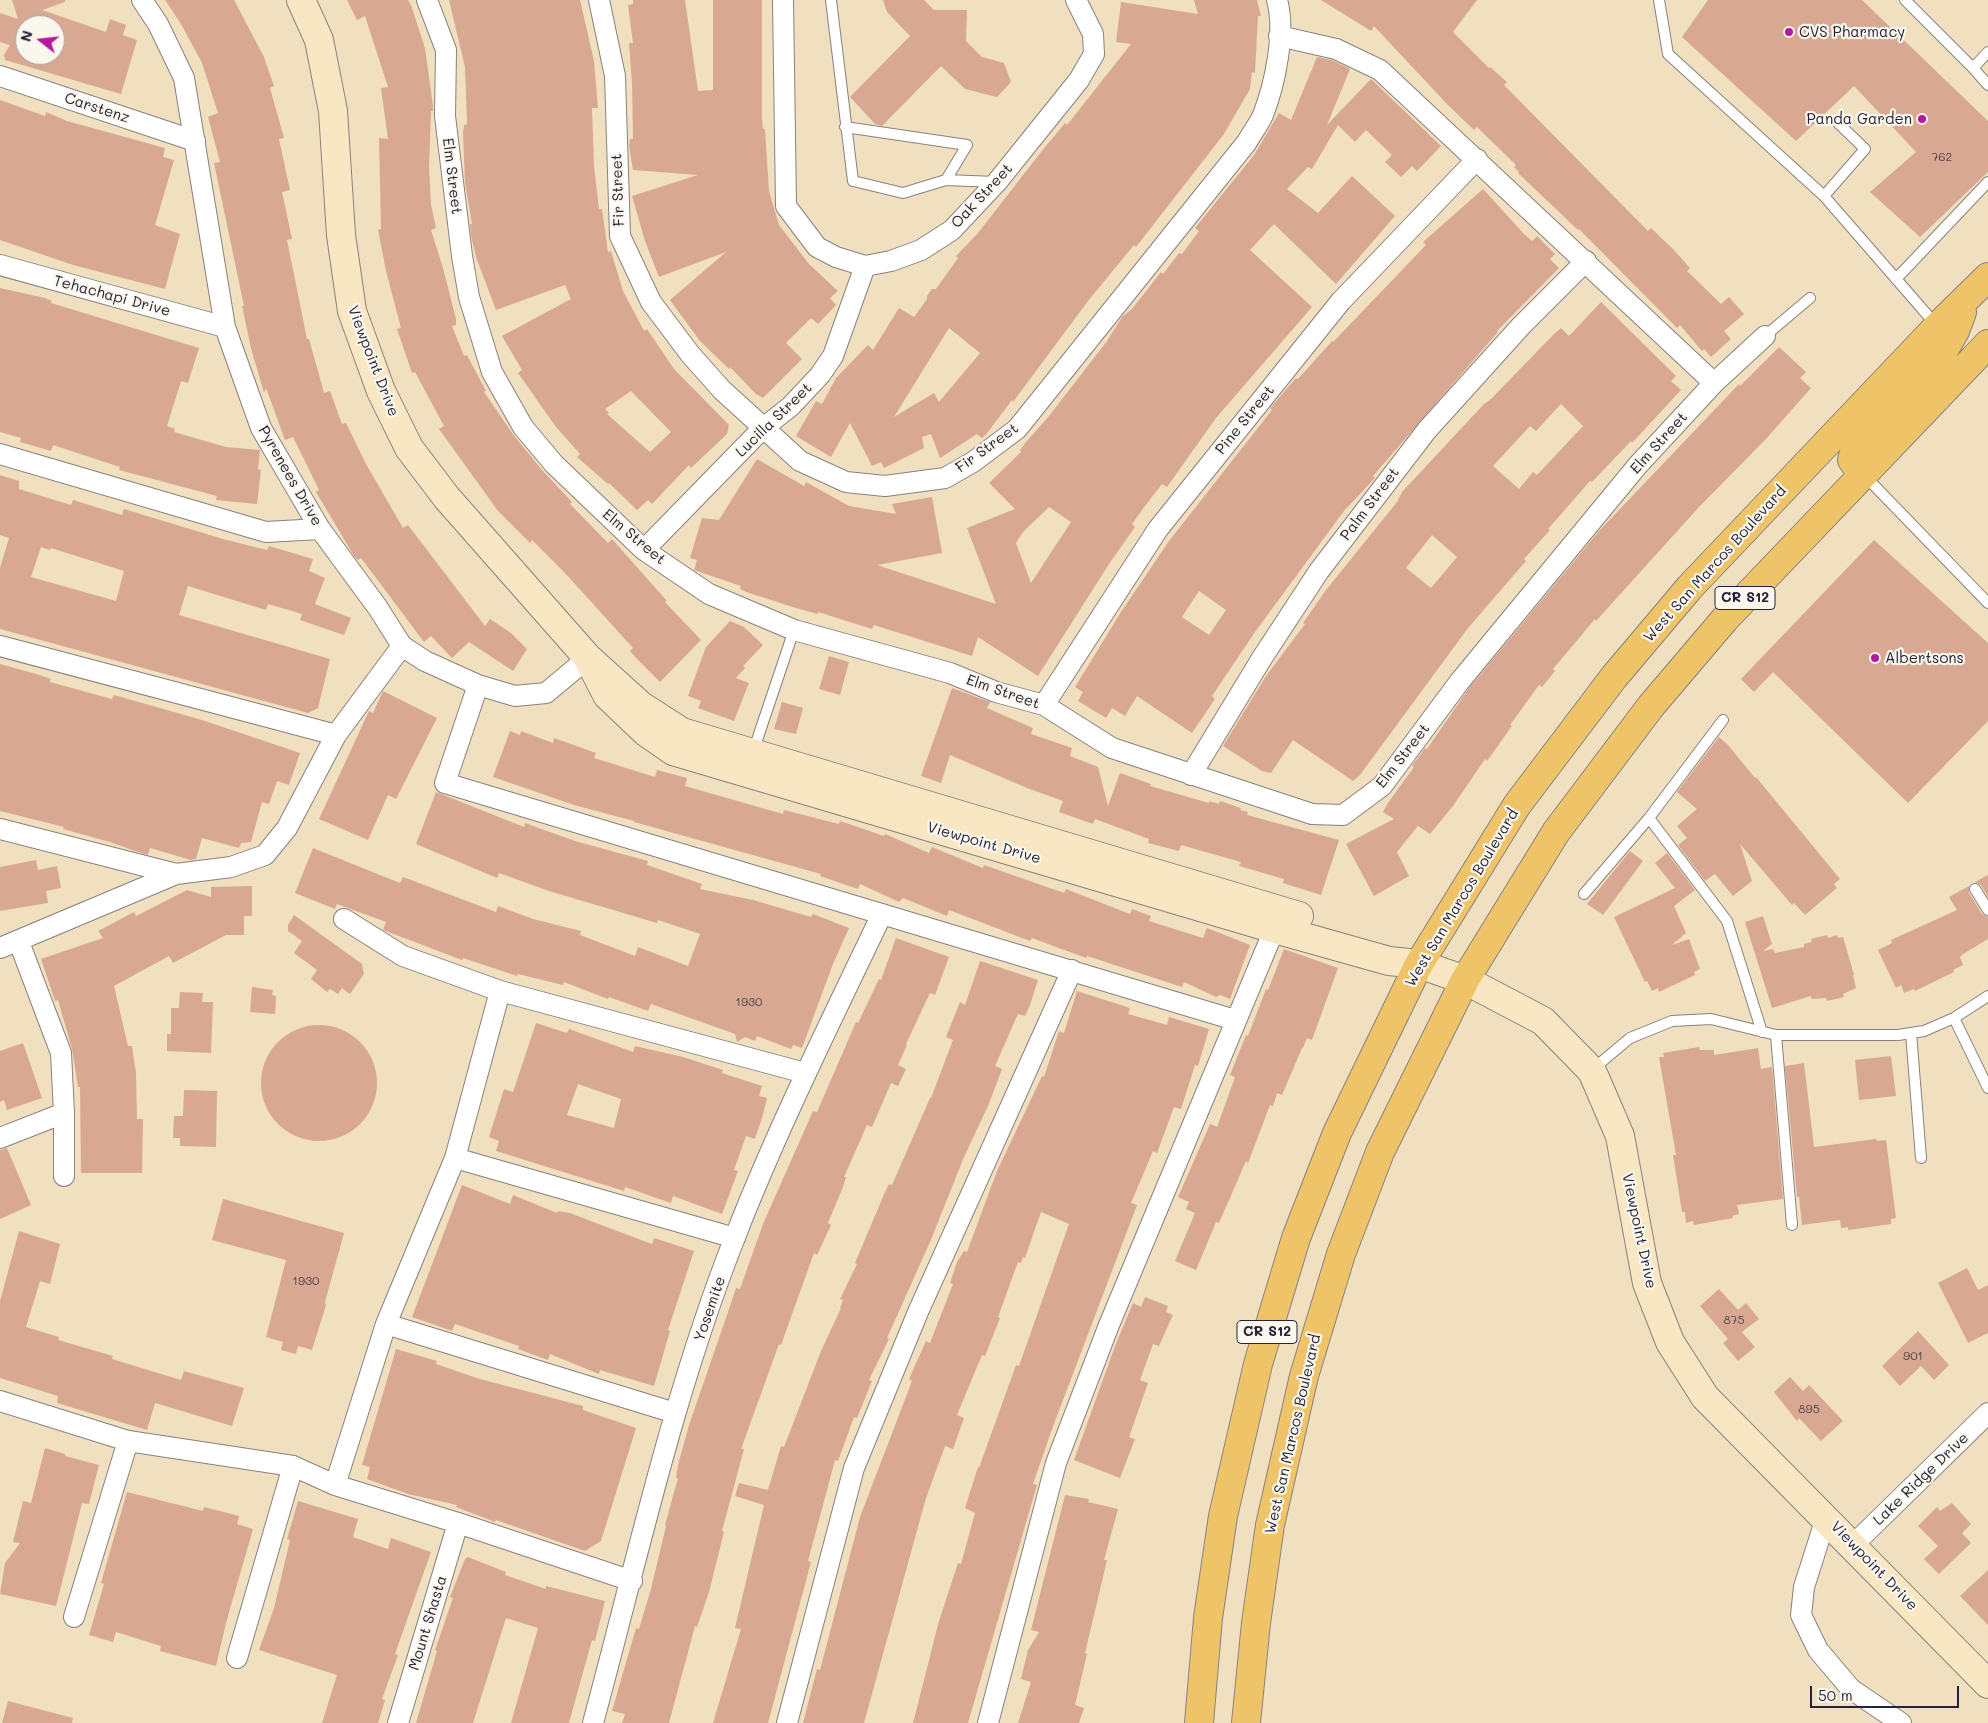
<!DOCTYPE html>
<html>
<head>
<meta charset="utf-8">
<style>
  body { margin:0 }
  #map { position:relative; width:1988px; height:1723px; overflow:hidden; background:#f0e0c0; font-family:Mali,sans-serif }
  canvas { display:block }
  .north { position:absolute; left:15px; top:15px; width:50px; height:50px; box-sizing:border-box; background:#fbf7ec; border:1px solid #a4a2a5; border-radius:50%; rotate:286deg; font-size:14px; font-weight:700; line-height:20px; text-align:center; color:#22223b }
  .north::after { content:''; display:block; margin:auto; width:18px; height:22px; background:#b5179e; clip-path:polygon(50% 0,100% 100%,50% 72%,0 100%) }
  .scale { position:absolute; left:1810px; top:1686px; width:149px; height:22px; box-sizing:border-box; border:2px solid #22223b; border-top:0; padding-left:6px; font-size:15px; line-height:18px; white-space:nowrap; color:#22223b; -webkit-text-stroke:4px #fbf7ec; paint-order:stroke }
</style>
</head>
<body>
<div id="map">
<canvas width="1988" height="1723"></canvas>
<div class="north">N</div>
<div class="scale">50 m</div>
</div>
<script>
const g = document.querySelector('canvas').getContext('2d');
g.lineJoin = 'round';
function paint(path, color) { g.fillStyle = color; g.fill(path, 'evenodd'); }
function stroke(path, color, width, dash) { g.strokeStyle = color; g.lineWidth = width; g.lineCap = dash ? 'butt' : 'round'; g.setLineDash(dash || []); g.stroke(path); }
function write(font, color, halo, rows, align = 'center') {
  g.font = font + ' Mali,sans-serif'; g.lineWidth = 4.5; g.setLineDash([]); g.textBaseline = 'middle'; g.strokeStyle = halo; g.fillStyle = color; for (const [text, x, y, turn = 0] of rows) {
    g.save(); g.translate(x, y); g.rotate((+turn || 0) * Math.PI / 180); g.textAlign = isNaN(turn) ? turn : align; if (halo) g.strokeText(text, 0, 0); g.fillText(text, 0, 0); g.restore();
  }
}
paint(new Path2D(`
  M12,0H65V2L42,10L106,32L110,19L126,25L123,35L137,40L121,94L5,60L4,55L10,45L0,42V13L18,19ZM25,25H55V55H25Z
  M165,0H234L264,57L274,86L270,88L284,138L279,139L290,190L282,192L292,239L287,240L307,339H309L324,393L330,391L342,424L346,423L366,464L403,528L408,525L485,626L490,619L511,633L527,649L513,671L469,642L452,658L431,636L424,642L361,558L358,560L354,556L316,492L319,490L293,437L285,440L266,388L264,393L251,348L242,306H244L214,163L220,162L208,117L218,113L202,63L181,24Z
  M347,0H408L411,5L425,48L433,106V111H431L429,167L431,204L436,228L431,230L443,268L456,319V325L452,326L464,356L467,355L486,391L484,392L515,437L542,470L572,502L570,504L608,543L612,539L667,601L665,602L701,640L660,682L637,659L630,651L633,648L565,573L532,540L530,543L498,511L439,429L444,426L415,372L412,373L397,329L401,328L386,271L378,230L381,229L379,138L388,139L381,88L388,87L365,16L357,20Z
  M449,0H580L594,61L598,108H592L594,166L599,209H602L608,252L611,251L623,291L644,331L647,329L674,369L729,425L727,434L691,468L689,465L652,504L648,500L637,510L609,483L608,484L577,457L580,454L556,427L518,373L522,370L502,336L571,299L565,285L496,310L476,257L471,235L470,224H472L465,183L463,132L464,125L467,124L465,67ZM631,391L671,432L650,452L607,414L609,413L605,409Z
  M633,0H685L698,91L713,90V0H762V118L763,129H765L769,191L779,225L809,264L838,291L830,298L836,305L818,324L811,318L786,343L802,359L763,398L756,394L730,367L729,369L700,341L670,300L726,252L659,277L645,241L632,196L698,175L633,170L629,146L630,139H633L632,83L629,43H633L628,5L633,4Z
  M883,0H924L934,10H967L966,41L982,57L1004,63L1011,82L997,97L965,89L941,66L882,126L875,124L850,97L910,36L887,12Z
  M1194,0H1257L1261,16H1258L1255,73L1252,72L1250,89L1224,134L1136,247L1134,245L1088,301L1013,402L1012,400L988,432L982,438L977,434L940,458L931,434L922,437L924,448L884,468L881,462L872,466L850,423L831,457L796,436L816,401L822,404L836,378L868,345L873,350L899,308L914,317L927,299V296L932,289H936L958,258L956,256L978,233L1041,152L1065,123L1067,125L1131,44L1116,42L1121,2L1198,14ZM949,328L980,353L939,402L934,393L894,417Z
  M1321,0H1477L1453,32L1489,68L1490,67L1507,82L1504,85L1648,231L1651,228L1673,249L1690,268L1687,271L1721,304L1729,297L1744,314L1724,331L1731,339L1711,357L1704,349L1702,351L1680,325L1677,328L1579,229L1578,230L1518,173L1519,172L1514,167L1516,165L1477,127L1474,130L1445,102L1374,26L1371,31Z
  M1708,0H1862L1988,121V172L1920,237L1870,192L1916,152L1854,86L1796,141L1682,37Z
  M1317,57L1332,60L1350,69L1327,125L1371,79L1441,146L1417,171L1412,166L1401,177L1385,162L1392,155L1366,130L1355,142L1338,125L1312,169L1308,167L1287,189L1318,213L1352,176L1395,216L1336,284L1274,224L1250,250L1312,307L1216,418L1167,487L1162,484L1145,506L1132,524L1135,527L1109,564L1038,676L978,637L972,656L874,625L872,629L818,612V614L796,608L746,592L740,589L741,586L694,570L697,560L690,558L702,518L719,520L757,459L804,486L806,482L849,506L896,514L892,504L932,497L942,553L877,565L996,604L967,528L1015,509L989,483L1021,452L1020,450L1026,442L1049,416L1107,341L1122,317L1132,309L1161,272L1163,274L1179,253L1182,254L1199,231L1195,228L1254,155L1279,113L1291,120ZM1049,507L1071,522L1031,583L1016,543L1023,532Z
  M0,100L45,116L46,112L67,121L165,148L163,157L174,160L155,225L180,234L165,289L73,265L0,240Z
  M1483,189L1524,234L1532,241L1537,236L1555,254L1550,259L1559,268L1497,331L1498,332L1373,476L1375,478L1344,511L1255,632L1212,696L1215,699L1192,733L1137,696L1125,716L1112,708L1106,718L1078,701L1083,692L1075,687L1121,612L1169,541L1272,410L1270,408L1296,378L1298,379L1332,341L1333,342L1426,245L1423,242ZM1199,591L1226,610L1209,635L1182,617Z
  M0,288L45,298L52,301L51,303L199,348L188,383L181,381L167,426L175,429L174,432L226,447L260,450L258,469L261,470L257,504L216,500L217,496L119,470L120,467L53,445L51,451L20,442L21,438L0,432Z
  M1601,302L1676,376L1671,381L1681,390L1632,443L1631,441L1592,482L1590,481L1548,529L1550,530L1524,559L1526,561L1468,628L1360,775L1353,781L1293,740L1271,773L1262,771L1223,746L1266,676L1305,624L1303,623L1326,590L1397,502L1402,492L1484,404L1491,399L1554,334L1561,328L1569,336ZM1561,404L1583,426L1537,475L1533,472L1519,489L1493,466L1530,426L1536,431ZM1432,535L1457,557L1431,588L1406,568Z
  M1779,347L1806,372L1800,378L1811,388L1766,439L1699,507L1596,621L1595,619L1553,669L1555,671L1542,687L1539,685L1510,725L1512,726L1487,761L1485,759L1453,806L1430,834L1418,826L1397,852L1409,876L1374,896L1346,844L1394,819L1383,812L1388,803L1414,767L1412,766L1414,763L1425,748L1427,749L1469,688L1599,531L1739,384L1740,386Z
  M0,475L19,481V489L71,505L73,500L122,515L124,509L223,539L267,550L269,546L313,559L309,571L325,578L315,604L351,618L344,635L300,620L302,614L268,604L266,610L188,586L179,615L330,659L318,708L308,713L0,629V568L9,538L0,535ZM41,547L50,550L51,548L124,571L116,601L31,577Z
  M1874,540L1988,643V721L1908,803L1773,672L1754,692L1741,679Z
  M730,621L744,627L763,645L743,666L745,668L736,678L749,683L734,721L698,708L701,701L688,696L706,647Z
  M829,656L849,662L840,695L819,689Z
  M0,664L40,675L51,679L50,682L112,699L114,695L202,720L300,753L289,785L277,781L269,804L262,802L251,842L241,843L239,848L202,838L196,859L191,860L150,848L148,855L135,851L110,842L63,829L64,827L0,811Z
  M952,688L990,702L987,708L1033,728L1031,734L1072,748L1070,756L1098,767L1108,806L1120,773L1151,784L1150,786L1209,803V801L1219,804L1220,801L1241,808L1240,810L1248,812L1247,815L1339,840L1321,895L1283,883L1284,879L1239,866L1241,862L1181,845L1179,851L1148,843L1149,839L1095,819L1093,824L1059,812L1063,801L1027,788L950,755L941,783L921,776Z
  M383,691L437,718L396,799L388,795L368,840L319,819L369,711L373,713Z
  M782,702L803,708L796,734L774,729Z
  M510,731L520,735L521,731L553,743L554,738L596,753L594,758L655,777L657,770L687,778L685,786L783,814L784,810L839,824L840,821L884,836L885,834L929,853L932,847L983,868L984,865L1064,893L1066,889L1130,914L1132,909L1151,916L1149,921L1203,938L1207,928L1250,945L1230,999L1220,995L1216,997L1184,982L1182,987L1087,956L1086,958L1032,938L1030,941L949,910L947,916L903,898L899,902L860,884L858,889L820,876L821,874L634,822V821L574,805L493,777Z
  M1719,737L1728,745L1755,778L1756,777L1840,879L1834,884L1837,888L1805,915L1794,903L1792,905L1740,844L1752,881L1733,896L1715,874L1705,881L1678,845L1687,838L1677,826L1697,809L1677,792Z
  M436,792L524,827L525,823L575,841L648,861L647,865L702,884L700,889L753,900L811,917L813,914L849,928L833,964L802,1048L793,1045L791,1049L757,1036L755,1041L745,1037L737,1042L735,1034L651,1004L648,1011L609,997L608,999L564,982L563,985L518,974L517,976L463,958L462,960L383,930L386,922L337,904L335,909L295,893L313,848L400,883L403,877L496,912L498,906L533,919L581,931L580,935L635,956L638,947L688,966L700,934L658,920L657,923L549,891L499,873L497,878L416,844Z
  M1630,851L1643,861L1603,915L1587,904Z
  M1667,853L1695,890L1674,906L1686,933L1672,945L1689,939L1700,969L1694,972L1695,975L1659,992L1658,988L1652,991L1647,981L1645,982L1614,917L1675,888L1655,863Z
  M36,860L38,870L57,866L61,888L46,891L48,903L0,911V867Z
  M1988,875V897L1981,885L1975,882Z
  M252,886V916H244V935H226L173,963L169,956L114,986L128,1046H132L136,1073L137,1119H143L142,1173H81L80,1087H78L72,1049L58,1000L55,1001L41,959L103,938L98,931L134,912L136,916L187,890L211,897V887Z
  M1969,886V893L1982,914L1988,917V939L1963,954L1960,957L1963,965L1953,970L1954,972L1915,991L1914,989L1904,993L1901,985L1896,988L1878,950L1892,943L1891,940L1957,910L1949,897Z
  M294,915L362,964L364,974L350,994L342,988L338,994L330,989L327,992L311,979L317,970L294,953L302,941L288,931V925Z
  M1763,916L1772,944L1763,951L1773,949L1775,953L1804,947V944L1812,942L1811,939L1827,935L1828,938L1837,935L1838,938L1843,937L1854,975H1853L1856,988L1843,994L1844,997L1827,1001L1826,998L1812,999L1811,996L1772,1008L1745,922Z
  M896,938L949,957L935,995L930,993L906,1044L907,1045L898,1065L906,1069L898,1086L891,1083L872,1127L867,1125L844,1177H846L843,1187L828,1223L831,1225L817,1255L814,1253L781,1345L779,1344L741,1449H744L722,1531L724,1532L709,1592L697,1627L695,1626L669,1723H622L625,1714L612,1711L636,1628L639,1629L651,1589L666,1526L665,1525L678,1478H676L678,1465L689,1425L728,1312L736,1288L740,1289L763,1224L813,1111L817,1112L856,1022L858,1023L879,979L881,980Z
  M1284,949L1338,968L1312,1040L1307,1038L1303,1048H1302L1282,1095L1277,1093L1273,1106L1270,1105L1248,1163L1246,1161L1219,1223L1216,1222L1196,1270L1175,1261L1195,1213L1186,1209L1189,1202L1178,1197L1210,1124L1217,1127L1235,1077L1230,1075L1246,1035L1248,1036L1266,989L1268,990Z
  M980,961L1038,980L1030,1005L1025,1016L1018,1014L995,1066L1002,1069L988,1106L964,1157L930,1242L887,1338L889,1339L869,1380L872,1381L857,1418L854,1417L838,1461L835,1460L808,1561L811,1562L768,1723H713L741,1629L735,1628L764,1505L735,1496L739,1483L768,1490L781,1446L784,1447L821,1351L841,1308H840L843,1300L840,1299L857,1264L855,1263L885,1192L889,1184L892,1185L930,1098H931L953,1040L946,1037L960,1002L965,1005Z
  M252,987L273,990L272,995L276,996L275,1014L250,1012Z
  M1077,991L1130,1008L1128,1014L1167,1025L1169,1017L1209,1029L1198,1066L1195,1065L1181,1109L1174,1107L1157,1153L1153,1151L1131,1203L1137,1205L1052,1429L1033,1484L1037,1485L968,1723H913L939,1621L958,1563L961,1564L975,1513L965,1508L978,1467L979,1468L1016,1365L1019,1366L1069,1224L1041,1212L1025,1258L1023,1257L1021,1263L1018,1262L998,1317L1000,1318L985,1356L982,1355L957,1415L964,1418L953,1449L945,1446L926,1498L864,1723H803L817,1669L820,1670L860,1517L912,1381L909,1379L926,1341L930,1343L953,1284L950,1283L957,1262L964,1251L967,1252L997,1171L1042,1076L1044,1077L1059,1031L1064,1033Z
  M180,992L203,993L202,1002H213L211,1053L167,1051V1034H171V1008H179Z
  M536,1023L567,1033L569,1029L633,1052L635,1046L683,1057L723,1070L722,1073L762,1086L759,1096L767,1098L762,1118L755,1139L746,1136L734,1170L738,1171L722,1214L673,1196L671,1203L625,1187L624,1191L496,1151L499,1141L489,1137L504,1089L513,1092ZM578,1084L621,1099L614,1128L567,1115Z
  M261 1083a58 58 0 1 1 116 0a58 58 0 1 1-116 0Z
  M23,1043L42,1098L7,1110L4,1100L0,1102V1051Z
  M1699,1047L1700,1050H1714V1055L1758,1048L1761,1069L1772,1067L1783,1199L1737,1205L1739,1214L1732,1216L1733,1218L1694,1225L1693,1221L1686,1223L1685,1212H1682L1673,1155H1676L1659,1057H1664L1663,1053Z
  M1891,1056L1896,1096L1859,1100L1855,1060Z
  M1804,1063L1814,1147L1876,1139L1877,1141L1886,1140L1896,1218L1891,1219V1224L1848,1230V1227L1841,1228L1840,1220L1802,1225L1799,1197H1797L1785,1066Z
  M184,1090L217,1091L216,1147L180,1146V1138H173L174,1116H183Z
  M7,1148L31,1205L0,1219V1150Z
  M462,1185L510,1204L513,1195L557,1213L558,1211L570,1213L588,1220L652,1244L654,1238L694,1251L668,1330L670,1331L654,1386L600,1370L599,1374L550,1354L548,1360L518,1349L519,1346L455,1324L452,1331L412,1317Z
  M223,1199L344,1233L325,1302L326,1305L312,1350L298,1346L296,1354L281,1350L283,1342L266,1337L286,1260L212,1240Z
  M19,1231L60,1244L50,1284L40,1281L26,1327L59,1337L58,1340L113,1356L112,1359L181,1380L184,1371L244,1388L232,1426L155,1403L147,1430L57,1403L58,1396L0,1378V1301Z
  M1967,1268L1978,1290L1988,1285V1333L1968,1343L1938,1283Z
  M1719,1289L1738,1310L1746,1303L1759,1319L1742,1332L1755,1347L1738,1361L1723,1343L1728,1339L1700,1306Z
  M1145,1297L1168,1306L1166,1312L1173,1315L1159,1346L1153,1344L1140,1380L1148,1383L1129,1437L1135,1439L1120,1478L1074,1460L1115,1346L1133,1303L1141,1307Z
  M1918,1331L1949,1365L1934,1380L1921,1366L1900,1386L1882,1366Z
  M396,1349L437,1361L436,1364L480,1379L583,1406V1410L636,1428L601,1541L585,1551L496,1520L495,1522L456,1507L457,1505L408,1494L367,1479L370,1467L362,1465Z
  M1790,1377L1803,1391L1809,1385L1843,1421L1821,1441L1799,1418L1797,1421L1774,1392Z
  M45,1448L65,1454V1456L99,1465L89,1504L82,1503L56,1606L0,1594L5,1563L20,1543L13,1542L23,1501L31,1503Z
  M127,1492L203,1511L204,1507L239,1516L237,1524L253,1529L226,1623L216,1666L160,1651L161,1646L116,1632L113,1642L89,1635L104,1584L101,1583Z
  M1065,1495L1089,1499L1088,1502L1118,1509L1104,1560H1107L1085,1653L1087,1654L1075,1705L1084,1708L1079,1723H1018L1031,1682L1021,1679L1028,1650L1039,1632L1031,1630Z
  M298,1501L358,1519L353,1537L388,1549L391,1538L431,1552L395,1654L398,1655L382,1699L385,1700L378,1723H322L337,1675L259,1650L274,1608L290,1540L287,1539Z
  M1952,1503L1971,1524L1962,1533L1971,1543L1939,1574L1924,1559L1938,1546L1918,1526L1937,1507L1940,1511Z
  M468,1557L506,1572L505,1575L546,1589V1586L605,1601L595,1641L592,1640L569,1723H511L538,1628L506,1618L473,1723H416L437,1651L435,1650L453,1598L450,1597L465,1559Z
  M1988,1570V1625L1960,1596Z
  M8,1701L73,1718L72,1723H2Z`), '#d9a892');
const lane = new Path2D(`
  M831,0L853,181L903,193L946,180L996,182
  M1659,0L1668,54L1824,196L1937,326
  M1905,0L1973,68
  M1988,52L1973,68L1988,85
  M845,127L967,145L946,180
  M1824,196L1865,149L1836,121
  M1896,279L1988,182
  M1765,336L1810,298
  M1864,475L1988,603
  M753,752L794,630
  M1649,818L1723,720
  M1975,889L1988,910
  M1584,894L1649,818L1727,921L1762,1032
  M1954,1018L1988,1088
  M1911,1033L1921,1158
  M1776,1035L1792,1225
  M1593,1069L1630,1038L1672,1021L1711,1019L1776,1035H1898L1924,1031L1954,1018L1988,996`);
const street = new Path2D(`
  M142,0L158,24L184,78L225,327L261,428L320,529L378,608L402,646L425,661L478,685L515,696L546,693L588,658
  M427,0L446,50L445,116L462,256L469,297L492,372L523,427L554,464L644,550L709,594L794,630L950,673L996,692L1044,705L1112,748L1312,814L1343,815L1382,786L1460,681L1638,465L1714,383L1765,336
  M599,0L615,76L620,236L651,302L690,354L722,390L800,461L846,482L885,486L945,478L973,462L1017,429L1247,142C1252,133 1259,124 1263,115C1275,84 1286,32 1277,0
  M783,0L786,206L817,247L836,257L865,266L891,261L921,250L952,230L997,182L1079,80L1094,54L1093,34L1076,0
  M1279,36L1336,49L1380,70L1714,383
  M0,76L195,141
  M0,265L225,327
  M0,454L266,532L320,529
  M644,550L762,429L791,406L820,375L833,356L865,266
  M0,646L336,735
  M478,685L445,783L1235,1020
  M1044,705L1158,529L1341,301L1477,159
  M1191,775L1262,658L1319,571L1427,430L1521,326L1586,261
  M0,829L176,874L231,867L265,855L287,828L336,735L402,646
  M344,919L403,956L500,991L805,1073
  M19,942L61,1053L64,1113V1176
  M0,948L176,874
  M0,1138L64,1113
  M455,1158L735,1238
  M386,1324L675,1413
  M0,1401L128,1441L293,1466L335,1485L458,1523L632,1581
  M335,1485L386,1324L455,1158L500,991
  M1826,1518L1804,1587L1801,1615L1818,1650L1851,1689L1901,1723
  M1853,1545L1988,1413
  M74,1617L128,1441
  M237,1658L293,1466
  M398,1723L458,1523
  M593,1723C637,1560 673,1394 735,1237C778,1127 831,1021 882,914
  M787,1723L854,1468L918,1312L1072,970
  M988,1723L1056,1463L1109,1325L1279,918`);
const secondary = new Path2D(`
  M301,0L319,40L333,111L341,235L352,311L381,391L409,448L447,498L588,658L640,705L682,732L1299,916
  M588,658L607,695L647,733L673,751L1275,929L1389,961L1419,964L1465,980L1543,1021L1592,1071L1620,1136L1647,1283L1670,1342L1705,1397L1988,1684`);
const primary = new Path2D(`
  M1863,474L1852,460L1855,449L1940,357L1955,331L1962,312
  M1199,1723L1208,1618L1223,1516L1258,1364L1296,1238L1337,1133L1419,964L1517,805L1614,677L1690,587L1938,326L1988,277
  M1246,1723L1256,1623L1270,1525L1304,1376L1341,1254L1380,1152L1465,980L1556,832L1651,706L1725,619L1988,344`);
stroke(lane, '#89817e', 12);
stroke(street, '#89817e', 22);
stroke(secondary, '#89817e', 30);
stroke(primary, '#89817e', 30);
stroke(lane, '#fff', 10);
stroke(street, '#fff', 20);
stroke(secondary, '#f9e7c3', 28);
stroke(primary, '#efc469', 28);
for (const [x, y, r, color] of [
  [1789,32,5,"#b5179e"],
  [1922,119,5,"#b5179e"],
  [1875,658,5,"#b5179e"]
]) { const dot = new Path2D(); dot.arc(x, y, r, 0, 2 * Math.PI); g.fillStyle = color; g.fill(dot); stroke(dot, '#fbf7ec', 2); }
write('12px', '#504451', null, [
  ["762",1942,157],
  ["1930",749,1002],
  ["1930",306,1281],
  ["875",1734,1320],
  ["901",1913,1356],
  ["895",1809,1409]
]);
for (const [x, y, w] of [
  [1745,598,60],
  [1267,1332,60]
]) { const box = new Path2D(); box.roundRect(x - w / 2, y - 11.5, w, 23, 4); g.fillStyle = '#fbf7ec'; g.fill(box); stroke(box, '#22223b', 1); }
write('bold 14px', '#22223b', null, [
  ["CR S12",1745,598],
  ["CR S12",1267,1332]
]);
write('15px', '#22223b', '#fbf7ec', [
  ["CVS Pharmacy",1799,32],
  ["Panda Garden",1912,119,"right"],
  ["Albertsons",1885,658]
], 'left');
write('15px', '#22223b', '#fbf7ec', [
  ["Carstenz",97,108,18],
  ["Elm Street",452,176,83],
  ["Fir Street",618,190,-92],
  ["Oak Street",982,196,-47],
  ["Tehachapi Drive",112,296,15],
  ["Viewpoint Drive",373,361,69],
  ["Lucilla Street",774,420,-44],
  ["Pine Street",1245,420,-51],
  ["Elm Street",1659,443,-48],
  ["Fir Street",987,448,-36],
  ["Pyrenees Drive",290,476,60],
  ["Palm Street",1370,504,-53],
  ["Elm Street",634,537,40],
  ["West San Marcos Boulevard",1715,564,-48],
  ["Elm Street",1003,692,19],
  ["Elm Street",1403,756,-52],
  ["Viewpoint Drive",984,843,16],
  ["West San Marcos Boulevard",1462,898,-59],
  ["Viewpoint Drive",1639,1231,78],
  ["Yosemite",710,1309,-71],
  ["West San Marcos Boulevard",1293,1434,-77],
  ["Lake Ridge Drive",1921,1479,-44],
  ["Viewpoint Drive",1874,1566,46],
  ["Mount Shasta",428,1623,-73]
]);
</script>
</body>
</html>
